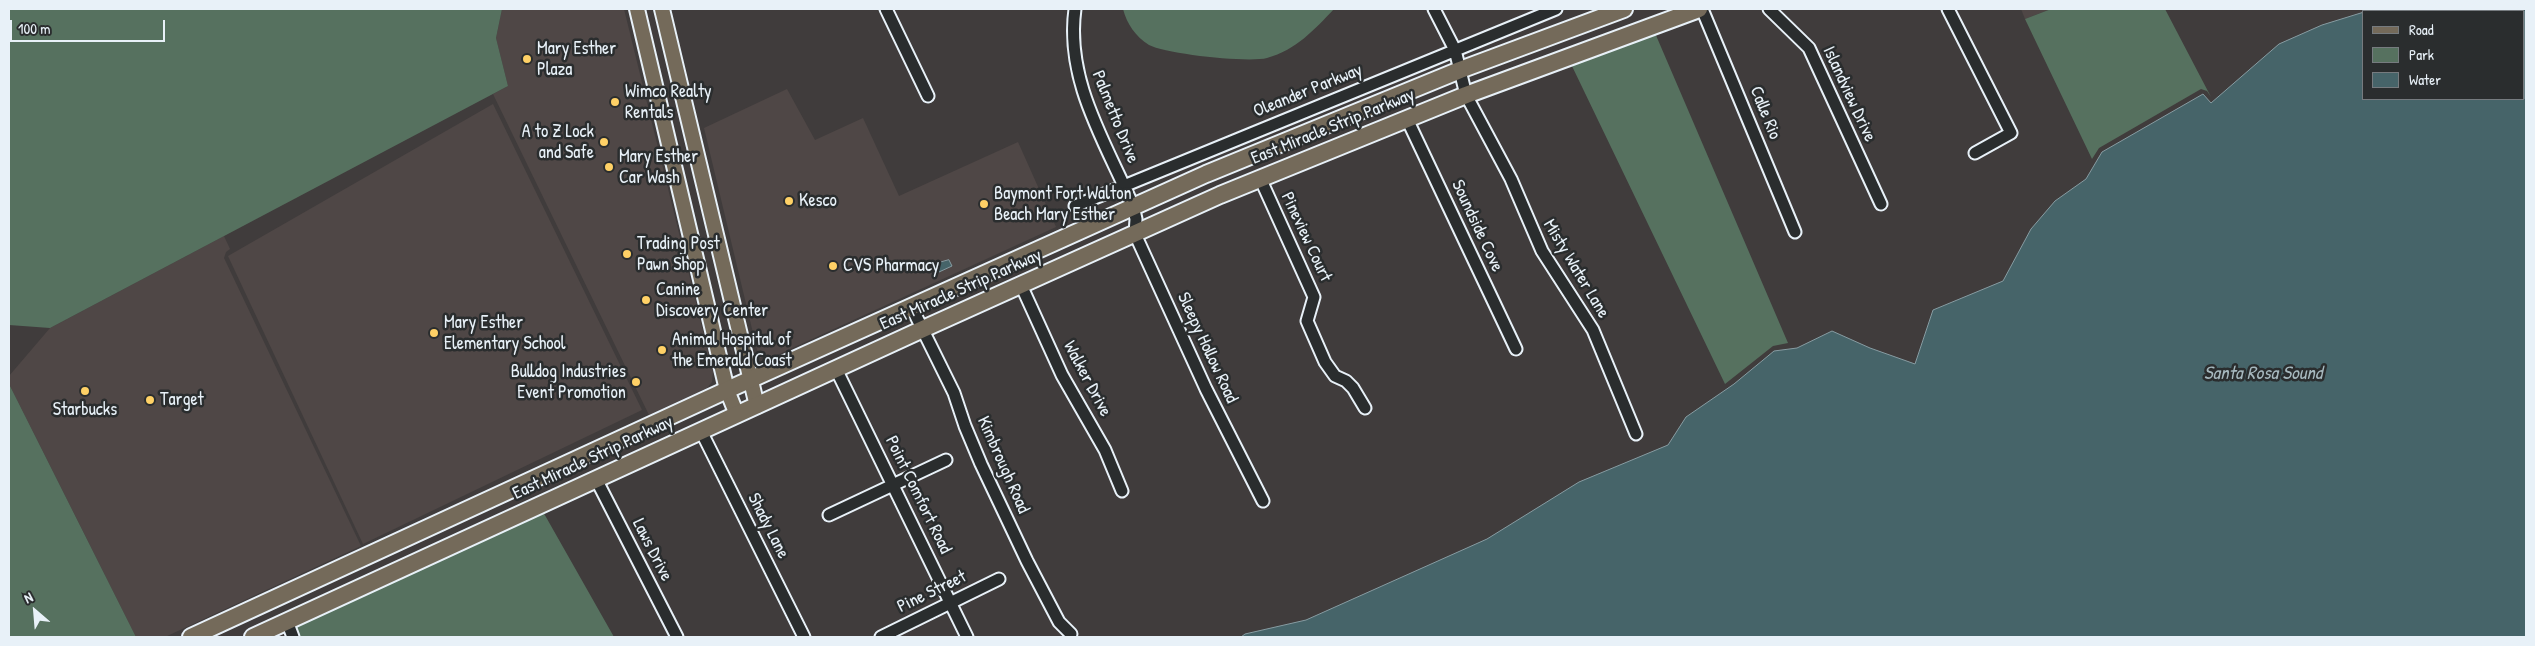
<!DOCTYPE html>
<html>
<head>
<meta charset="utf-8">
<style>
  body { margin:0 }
  #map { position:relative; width:2535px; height:646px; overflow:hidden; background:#403c3c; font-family:"Patrick Hand",sans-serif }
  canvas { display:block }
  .frame { position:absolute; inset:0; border:10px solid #e8f1f8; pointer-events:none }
  .legend { position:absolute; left:2362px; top:10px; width:162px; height:90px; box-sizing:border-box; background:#2a2d2e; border:1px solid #767b7f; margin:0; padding:6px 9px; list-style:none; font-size:15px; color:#e8f1f8 }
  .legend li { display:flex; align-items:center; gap:10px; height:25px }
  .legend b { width:25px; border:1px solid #767b7f }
  .north { position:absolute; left:10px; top:586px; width:50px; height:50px; -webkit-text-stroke:4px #2a2d2e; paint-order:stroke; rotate:333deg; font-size:14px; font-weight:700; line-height:20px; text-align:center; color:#e8f1f8 }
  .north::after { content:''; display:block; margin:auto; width:18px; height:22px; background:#e8f1f8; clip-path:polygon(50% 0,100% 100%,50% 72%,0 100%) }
  .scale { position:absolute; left:10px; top:20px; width:155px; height:22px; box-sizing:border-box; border:2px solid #e8f1f8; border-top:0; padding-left:6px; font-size:15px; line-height:18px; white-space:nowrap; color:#e8f1f8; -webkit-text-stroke:4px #2a2d2e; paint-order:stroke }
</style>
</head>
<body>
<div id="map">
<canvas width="2535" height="646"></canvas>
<div class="frame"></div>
<ul class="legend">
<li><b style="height:6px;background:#746a5a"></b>Road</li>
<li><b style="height:14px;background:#56715f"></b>Park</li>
<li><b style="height:14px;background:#466469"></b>Water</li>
</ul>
<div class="north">N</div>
<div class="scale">100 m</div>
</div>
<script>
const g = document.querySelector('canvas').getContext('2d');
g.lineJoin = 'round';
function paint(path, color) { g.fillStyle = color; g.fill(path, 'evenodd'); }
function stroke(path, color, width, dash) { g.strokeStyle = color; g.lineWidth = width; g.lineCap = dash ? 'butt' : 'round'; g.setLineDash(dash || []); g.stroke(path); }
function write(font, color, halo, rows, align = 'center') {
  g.font = font + ' "Patrick Hand",sans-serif'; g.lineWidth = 5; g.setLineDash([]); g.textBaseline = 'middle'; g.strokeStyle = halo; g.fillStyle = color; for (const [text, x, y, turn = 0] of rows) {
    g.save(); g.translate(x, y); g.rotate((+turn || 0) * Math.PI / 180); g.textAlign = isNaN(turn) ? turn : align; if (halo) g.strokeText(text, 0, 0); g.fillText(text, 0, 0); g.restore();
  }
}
paint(new Path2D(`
  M502,9H624L713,372L712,382L707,388L649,415L493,94L508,86L496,38Z
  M2021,9H2051L2025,19Z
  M787,89L815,140L863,118L899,196L1018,142L1056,227L775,356L759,358L704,128Z
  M493,104L642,410L363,544L228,256Z
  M224,236L230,249L226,252L224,258L361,546L165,637H136L9,384V376L50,328Z`), '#4f4746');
paint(new Path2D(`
  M9,9H502L496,38L508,86L50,328L9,325Z
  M1123,9H1334C1314,30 1296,50 1267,58C1248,63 1166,54 1149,45C1135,36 1127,24 1123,9Z
  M2051,9H2165L2211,97L2207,91L2201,89L2099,148L2092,159L2025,19Z
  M1655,33L1788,343L1773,346L1725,384L1571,64Z
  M9,384L136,637H9Z
  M542,510L614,637H299L294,627Z`), '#56715f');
const water = new Path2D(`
  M2373,9H2526V637H1241L1245,634L1306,620L1487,539L1579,482L1668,445L1686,417L1734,384L1774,351L1797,348L1832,331L1870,348L1915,364L1933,310L2003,281L2031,229L2055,201L2086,179L2102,152L2203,94L2211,103L2279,44L2322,25L2364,12V99H2524V11H2365Z
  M949,260L952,266L939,272L935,264Z`);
paint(water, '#466469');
stroke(water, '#879ca2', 1);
const minor = new Path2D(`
  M886,9L928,96
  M1075,9C1065,81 1106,143 1133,206L1136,219L1135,234L1206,389L1263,501
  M1434,9L1455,50L1466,95L1511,179L1542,251L1593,330L1636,434
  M1702,9L1795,232
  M1769,9L1809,48L1881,204
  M1948,9L2011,133L1975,153
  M1407,119L1516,349
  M1260,178L1314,297L1307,321L1325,362L1335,376L1346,381L1353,388L1365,408
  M1075,206L1556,9
  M1021,285L1062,375L1105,450L1122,491
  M911,306L954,393L965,426L981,464L1027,561L1059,622L1071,634
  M836,369L967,637
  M701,431L804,637
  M596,479L677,637
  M829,515L946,460
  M287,621L293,637
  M881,637L999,579`);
const major = new Path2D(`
  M637,9L727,390L737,415
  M662,9L757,406`);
const highway = new Path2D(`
  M191,637L727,390L1206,174L1460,70L1624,9
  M253,637L923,329L1220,195L1466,95L1699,9`);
stroke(minor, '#e8f1f8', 15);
stroke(major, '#e8f1f8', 18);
stroke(highway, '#e8f1f8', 20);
stroke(minor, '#2a2d2e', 11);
stroke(major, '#746a5a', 14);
stroke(highway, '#746a5a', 16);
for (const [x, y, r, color] of [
  [527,59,5,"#ffd166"],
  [615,102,5,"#ffd166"],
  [604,142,5,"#ffd166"],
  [609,167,5,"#ffd166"],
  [789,201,5,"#ffd166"],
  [984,204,5,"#ffd166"],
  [627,254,5,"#ffd166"],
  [833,266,5,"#ffd166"],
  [646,300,5,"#ffd166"],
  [434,333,5,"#ffd166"],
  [662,350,5,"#ffd166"],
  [636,382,5,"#ffd166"],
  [85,391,5,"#ffd166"],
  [150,400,5,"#ffd166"]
]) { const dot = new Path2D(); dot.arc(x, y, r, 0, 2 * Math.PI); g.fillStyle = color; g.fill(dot); stroke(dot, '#2a2d2e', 2); }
write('18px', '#e8f1f8', '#2a2d2e', [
  ["Mary Esther",537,49],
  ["Plaza",537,70],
  ["Wimco Realty",625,92],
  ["Rentals",625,113],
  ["A to Z Lock",594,132,"right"],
  ["and Safe",594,153,"right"],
  ["Mary Esther",619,157],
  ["Car Wash",619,178],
  ["Baymont Fort Walton",994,194],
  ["Beach Mary Esther",994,215],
  ["Kesco",799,201],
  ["Trading Post",637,244],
  ["Pawn Shop",637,265],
  ["CVS Pharmacy",843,266],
  ["Canine",656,290],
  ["Discovery Center",656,311],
  ["Mary Esther",444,323],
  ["Elementary School",444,344],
  ["Animal Hospital of",672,340],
  ["the Emerald Coast",672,361],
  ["Bulldog Industries",626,372,"right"],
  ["Event Promotion",626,393,"right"],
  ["Target",160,400],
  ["Starbucks",85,410,"center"]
], 'left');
write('18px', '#e8f1f8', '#2a2d2e', [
  ["Oleander Parkway",1308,91,-22],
  ["Islandview Drive",1849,94,65],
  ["Calle Rio",1765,113,68],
  ["Palmetto Drive",1115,117,68],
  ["East Miracle Strip Parkway",1333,127,-22],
  ["Soundside Cove",1477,226,65],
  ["Pineview Court",1306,237,65],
  ["Misty Water Lane",1576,269,59],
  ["East Miracle Strip Parkway",961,290,-24],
  ["Sleepy Hollow Road",1207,348,65],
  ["Walker Drive",1087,379,62],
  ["East Miracle Strip Parkway",593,458,-25],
  ["Kimbrough Road",1003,465,66],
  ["Point Comfort Road",918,495,64],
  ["Shady Lane",768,526,63],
  ["Laws Drive",652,550,63],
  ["Pine Street",932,592,-26]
]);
write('italic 19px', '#a7b9bf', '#2a2d2e', [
  ["Santa Rosa Sound",2263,374]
]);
</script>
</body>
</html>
